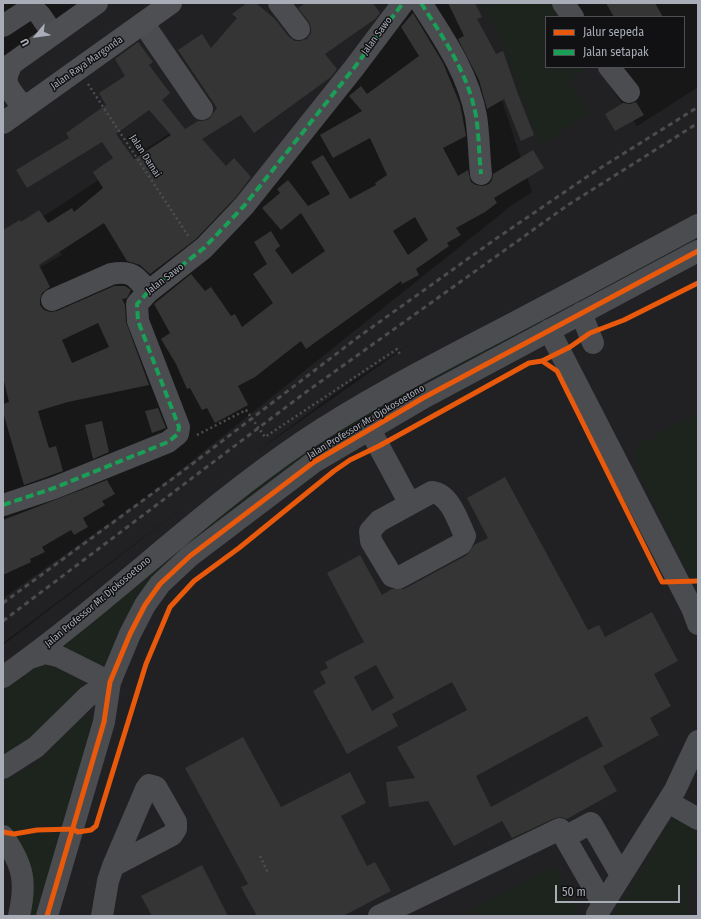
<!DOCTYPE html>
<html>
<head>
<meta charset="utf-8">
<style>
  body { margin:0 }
  #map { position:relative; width:701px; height:919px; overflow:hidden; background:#171717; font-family:"Fira Sans Condensed",sans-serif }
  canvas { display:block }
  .frame { position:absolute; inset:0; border:4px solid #a8adb8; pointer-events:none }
  .legend { position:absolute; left:545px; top:16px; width:140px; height:52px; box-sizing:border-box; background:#111113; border:1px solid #4d4f55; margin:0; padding:5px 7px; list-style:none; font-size:12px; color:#a8adb8 }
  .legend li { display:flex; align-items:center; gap:8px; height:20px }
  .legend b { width:20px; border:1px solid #4d4f55 }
  .north { position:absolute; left:16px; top:16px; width:40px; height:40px; -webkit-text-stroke:3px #111113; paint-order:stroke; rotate:241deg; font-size:11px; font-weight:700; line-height:16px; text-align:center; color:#a8adb8 }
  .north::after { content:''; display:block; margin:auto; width:14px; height:18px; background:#a8adb8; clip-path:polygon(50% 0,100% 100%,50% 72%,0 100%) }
  .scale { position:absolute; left:555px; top:885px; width:125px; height:18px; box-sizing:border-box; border:2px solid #a8adb8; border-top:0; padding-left:5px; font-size:12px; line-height:14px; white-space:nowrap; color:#a8adb8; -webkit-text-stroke:3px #111113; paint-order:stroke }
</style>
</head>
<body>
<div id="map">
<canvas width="701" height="919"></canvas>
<div class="frame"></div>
<ul class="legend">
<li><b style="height:5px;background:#e8590c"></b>Jalur sepeda</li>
<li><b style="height:5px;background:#1a9f57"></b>Jalan setapak</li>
</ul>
<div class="north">U</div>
<div class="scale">50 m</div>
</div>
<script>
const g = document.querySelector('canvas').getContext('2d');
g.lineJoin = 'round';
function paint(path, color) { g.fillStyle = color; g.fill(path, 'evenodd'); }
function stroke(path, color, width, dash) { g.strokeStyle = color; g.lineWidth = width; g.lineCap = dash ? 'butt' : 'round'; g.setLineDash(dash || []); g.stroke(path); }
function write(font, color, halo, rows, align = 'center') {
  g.font = font + ' "Fira Sans Condensed",sans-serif'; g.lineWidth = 3; g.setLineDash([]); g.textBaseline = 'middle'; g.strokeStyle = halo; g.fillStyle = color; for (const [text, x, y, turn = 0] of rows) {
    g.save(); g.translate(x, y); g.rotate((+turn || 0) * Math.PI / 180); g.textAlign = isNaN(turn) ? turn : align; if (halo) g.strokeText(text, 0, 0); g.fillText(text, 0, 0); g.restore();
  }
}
paint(new Path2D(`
  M78,3H389L357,48L298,142L232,203L175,130L41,218L62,255L3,288V58Z
  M466,3H556L546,17V67H598L637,126L698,87V916H3V645L189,503L3,643V598L149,495L512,205L532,192L475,19ZM410,344L252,455L351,382Z`), '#212123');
paint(new Path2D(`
  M482,3H576L586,17H546V67H589L567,81L590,114L540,145L501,39Z
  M698,233V243L185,550L112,660L98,667L57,648L251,488L343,425Z
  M698,414V591L639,474C635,461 632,454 642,443Z
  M42,663C55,664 83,671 82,687L45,730L3,760V687Z
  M87,715L93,719V728L38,916H31C37,888 19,856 9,829L3,820V781C17,774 33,766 45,756C58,745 74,720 87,715Z
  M675,815L698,828V847L688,893V916H613Z
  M554,867L580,916H475L471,909Z`), '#1d241e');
paint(new Path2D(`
  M247,3H256L275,19L289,37L295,41H300L307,39L311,33V27L309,22L298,8L306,3H373L380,13L375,19L325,54L337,69L331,77L254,133L241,115L202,139L226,166L234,158L251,177L235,198L196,239L150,274L140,265L127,261L104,223L39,265L50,287L42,293L40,299V305L44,310L50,312L57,311L114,286H125L131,290L127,298L122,299L125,305L126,322L149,385L68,402L38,411L49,448L56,446L63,471L24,485L3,412V404L9,402L3,377V230L20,220L21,222L39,210L48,223L72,208L74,212L103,188L93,172L113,158L102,142L27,188L16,170L69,138L66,133L106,105L99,93L125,76L115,59L138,42L153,62L149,65L170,93L162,100L185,129L198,121H203L209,119L217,108L178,50L202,34L211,48L237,18L232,14ZM149,110L171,135L134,159L116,134ZM98,323L109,347L72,363L62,340Z
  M448,3H475L482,17L477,19L496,54L503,51L518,94L534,135L521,141L504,99L487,109L479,80L458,39L464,36Z
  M606,3H655L663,17H614Z
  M413,13L443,63L460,104L466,136L443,148L458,176L468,170L471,182L476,185L483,186L489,184L492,180L493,174L533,150L544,168L494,198L497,203L485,212L456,228L461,235L447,243L449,246L416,269L419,275L402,284L401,281L306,349L301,341L255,377L238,386L248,405L215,423L207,408L202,410L190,388L187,389L176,364L161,339L170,333L154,304L191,274L205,291L211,287L231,316L235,314L242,327L273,303L253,274L267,264L254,242L271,231L280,246L275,250L292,274L325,251L301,213L281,230L262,208L280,193L277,189L288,180L308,206L330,194L311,162L323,155L350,199L376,185L375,183L387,175L370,138L333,158L320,135L362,111L349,96L361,86L367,94L419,56L401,27ZM415,217L428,240L408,255L393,231Z
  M636,102L644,115L615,131L605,114L623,103L630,104Z
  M158,408L166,428L152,433L145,411Z
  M102,421L109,452L93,459L85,425Z
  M505,477L588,630L599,625L605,637L652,612L678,661L654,674L671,706L650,718L659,735L603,766L617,791L567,819L561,817L555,818L512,838L502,821L454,846L428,801L389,807L386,782L415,778L397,747L467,710L452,682L392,714L398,726L347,754L313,691L326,683L320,672L328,668L325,662L364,642L327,573L360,555L382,595L392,589H404L467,555L474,545L488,538L467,498ZM376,665L394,698L372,711L354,677ZM587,716L603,746L491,807L476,776Z
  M107,480L115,494L102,501L105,505L83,518L88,527L74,535L71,530L42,547L45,552L30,559L31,562L3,575V520Z
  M243,737L281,807L350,772L366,803L341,816L367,866L375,862L391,891L343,916H257L241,887L248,884L185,768Z
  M202,865L228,916H152L141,896Z`), '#353536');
stroke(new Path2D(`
  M88,84L189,237
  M3,154H4
  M197,435L246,410L265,437L397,349L401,356
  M260,856L268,873`), '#4d4e52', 2.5, [2, 3]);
stroke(new Path2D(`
  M279,3L299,29
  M421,3C444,39 468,73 476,116C479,135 479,155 481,174
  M563,3L573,17
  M143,23L202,109
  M3,26L32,7L40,15L53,34
  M609,67L629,92
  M52,300L111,274C132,270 136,276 148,292
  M581,313L593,343
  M549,330L692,608L698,624
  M369,428L410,504
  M432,492C450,494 458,521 465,536L461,544L398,578L392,576L371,541L370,531L379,521Z
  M3,505L54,488L168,442L178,434L179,427L138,321L137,304L148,292L204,248L244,206L354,68L403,3
  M30,658L45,653L58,656L110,682
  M3,677C107,604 197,513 302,442C368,398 439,362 510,325C573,292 635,259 698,225
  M3,768L36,747L87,697L110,682
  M668,802L698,819
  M3,836C23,865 27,881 19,916
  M565,837L591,823L621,875
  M597,914L675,790L698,741
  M47,916L104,722L110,682L130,634L145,605L160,584L190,556L314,462L423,398L698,251
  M102,916L108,881L113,866L146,789L149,785L156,787L176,822V829L172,835L113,866
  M379,916L560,829L603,904`), '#4b4c50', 22);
stroke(new Path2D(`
  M12,64C2,83 7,85 19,102L28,104
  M3,70L97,3
  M3,123L171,3`), '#4d4f52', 22);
stroke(new Path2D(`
  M3,603L183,471L357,338L497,238L594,172L698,107
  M3,621L306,392L568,205L698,123`), '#4b4c4f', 3, [5, 4]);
stroke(new Path2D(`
  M421,3C444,39 468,73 476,116C479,135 479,155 481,174
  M3,505L54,488L168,442L178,434L179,427L138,321L137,304L148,292L204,248L244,206L354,68L403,3`), '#1a9f57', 4, [8, 4]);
stroke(new Path2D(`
  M542,361L557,371L662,582L698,581
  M3,832L14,834L37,830L73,829L78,832L91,830L96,826L146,664L170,607L194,581L239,548L334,471L350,460L379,446L529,363L542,361L570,347L590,333L624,320L698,283
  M47,916L104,722L110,682L130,634L145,605L160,584L190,556L314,462L423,398L698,251`), '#e8590c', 5);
write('10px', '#a8adb8', '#111113', [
  ["Jalan Sawo",377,36,-54],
  ["Jalan Raya Margonda",87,63,-35],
  ["Jalan Damai",145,156,57],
  ["Jalan Sawo",165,279,-37],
  ["Jalan Professor Mr. Djokosoetono",366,422,-31],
  ["Jalan Professor Mr. Djokosoetono",98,602,-40]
]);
</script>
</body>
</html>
